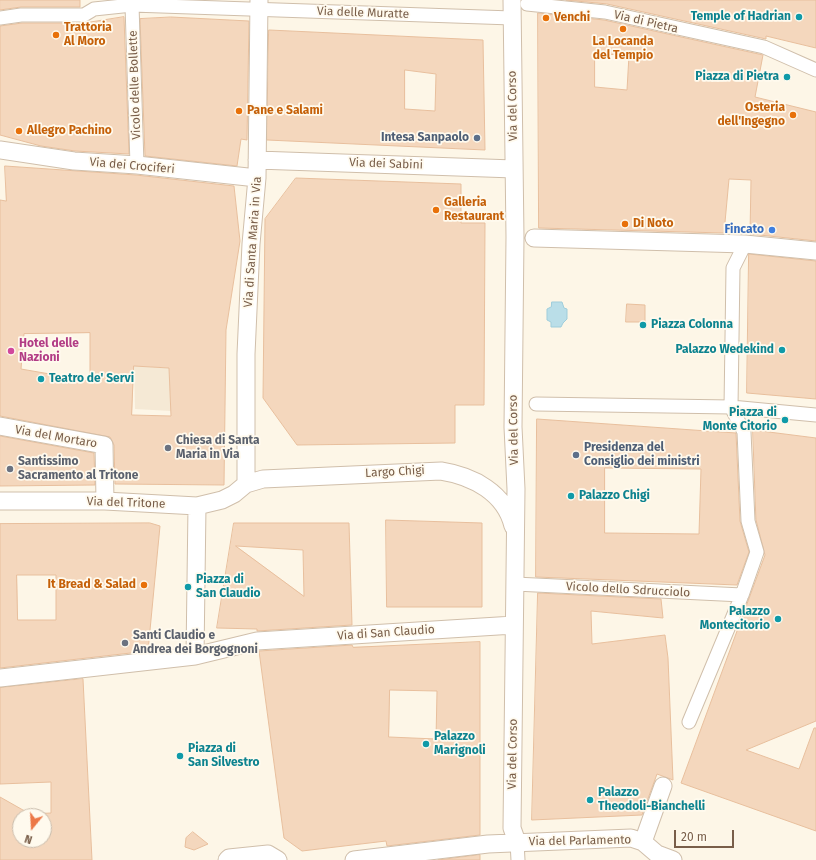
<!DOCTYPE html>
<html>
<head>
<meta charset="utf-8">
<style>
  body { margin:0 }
  #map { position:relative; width:816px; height:860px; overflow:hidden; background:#fdf6e7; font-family:"Fira Sans",sans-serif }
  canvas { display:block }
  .north { position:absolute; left:12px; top:808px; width:40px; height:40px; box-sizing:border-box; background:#fffaee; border:1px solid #c9bcac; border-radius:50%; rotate:198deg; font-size:11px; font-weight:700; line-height:16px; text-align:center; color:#795e49 }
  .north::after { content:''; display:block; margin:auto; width:14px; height:18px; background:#ec7847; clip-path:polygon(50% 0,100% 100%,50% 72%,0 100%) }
  .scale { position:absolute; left:674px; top:830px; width:60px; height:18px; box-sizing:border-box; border:2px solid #795e49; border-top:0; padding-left:5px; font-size:12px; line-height:14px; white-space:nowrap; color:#795e49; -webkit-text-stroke:3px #fffaee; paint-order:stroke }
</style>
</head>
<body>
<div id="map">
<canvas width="816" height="860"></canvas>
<div class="north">N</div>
<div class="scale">20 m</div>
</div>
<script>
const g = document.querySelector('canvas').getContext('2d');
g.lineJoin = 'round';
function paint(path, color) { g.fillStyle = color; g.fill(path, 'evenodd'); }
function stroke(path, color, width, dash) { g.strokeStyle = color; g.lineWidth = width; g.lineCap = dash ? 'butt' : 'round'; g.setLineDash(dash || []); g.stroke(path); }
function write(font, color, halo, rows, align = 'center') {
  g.font = font + ' "Fira Sans",sans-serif'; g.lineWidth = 3.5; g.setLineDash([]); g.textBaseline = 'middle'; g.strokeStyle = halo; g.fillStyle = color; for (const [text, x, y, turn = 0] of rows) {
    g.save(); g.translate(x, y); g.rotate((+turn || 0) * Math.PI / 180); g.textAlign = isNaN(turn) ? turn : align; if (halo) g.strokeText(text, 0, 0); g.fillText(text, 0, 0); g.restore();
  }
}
paint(new Path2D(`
  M134,366L169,368L171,411L135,409Z`), '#f5e9d5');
const water = new Path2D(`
  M552,302H562L564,308L567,309V319L563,323L561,327H551V322L547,320V309L551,307Z`);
paint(water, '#badee8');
stroke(water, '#9fcddb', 1);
const building = new Path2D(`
  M0,0H80V7H21L0,10Z
  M566,0H816V48L766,36V39L607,4Z
  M538,13L604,20L763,55L755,97L816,112V241L750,234L751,180L729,179L724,233L539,228ZM595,54L629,55L627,90L595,87Z
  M124,17L129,154L75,151L41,146L0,135V26L22,23H84Z
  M171,17L249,21L247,140L241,139L237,166L145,156L140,19Z
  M269,30L483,40L485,150L267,140ZM405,70L436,74L435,111L405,109Z
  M5,166L136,175L234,186L240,241L226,330L224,485L115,484L114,445L110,437L0,416V200L6,201ZM90,333V381L21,369L24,334ZM134,366L169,368L171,416L132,415Z
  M296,178L461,184V223H485L484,405H455V443L297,445L263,398L265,219Z
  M749,254L816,261V399L747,393Z
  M627,304L645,305V322H626Z
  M537,419L736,433L740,521L749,552L737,585L536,577ZM605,468L701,469L699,534L605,533Z
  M753,430L816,438V721L746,750L799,769L814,728H816V831L681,783L765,555L756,520Z
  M0,436L94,453L95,485L0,486Z
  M386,520L482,523V607H387Z
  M150,523L160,526L148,651L0,668V524ZM17,575H56V620H18Z
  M234,523H349L352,625L257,631V629L217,628ZM236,546L303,550L304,596Z
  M538,593L661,599L663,618L591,611L592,644L665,635L668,658L673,780L657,774L642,815L532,820Z
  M480,642V835L387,846L386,841L302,851L284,838L259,651L352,645L353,647ZM390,690L437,691L436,739L389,737Z
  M83,679L92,860H0V797L30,814L51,813V782L0,784V688ZM20,816H44V840H20Z
  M193,832L208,844L194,850L185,847L186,838Z
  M480,855V860H438Z`);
paint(building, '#f4d7bd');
stroke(building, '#e8bf9d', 1);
const pedestrian = new Path2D(`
  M527,4L605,12L764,47L816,70
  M132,5L137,165
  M0,18L21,15H84L94,9L132,5L512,18
  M536,404L731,407L816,415
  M515,584L742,595
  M689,722L742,595L757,552L748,521L744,432L731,407L733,268L742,250
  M517,842L518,860`);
const minor = new Path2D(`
  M512,0L515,237L513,427L516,489L512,828L517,842
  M0,150L74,161L137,165L257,178
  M257,160L514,169
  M534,238L745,244L816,251
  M0,426L104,445L105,501
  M246,484V354L251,244L257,178L259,0
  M0,501H105L197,506L222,500L234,494L246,484L263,479L441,471C473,476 505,493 513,526
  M195,656L197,506
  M0,678L195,656L257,641L514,625
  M643,842L663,786
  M227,860L229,858L268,854L278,860
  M354,860L488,844L631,838L643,842L657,854L673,860`);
stroke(pedestrian, '#d0bfab', 15);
stroke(minor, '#d0bfab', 19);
stroke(pedestrian, '#fff', 13);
stroke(minor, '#fff', 17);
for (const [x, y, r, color] of [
  [799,17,4,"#0f9aa8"],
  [546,18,4,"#e8710a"],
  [623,29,4,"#e8710a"],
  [56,35,4,"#e8710a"],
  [787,77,4,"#0f9aa8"],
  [239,111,4,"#e8710a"],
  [793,115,4,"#e8710a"],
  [19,131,4,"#e8710a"],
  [477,138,4,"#5c6f8a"],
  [436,210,4,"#e8710a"],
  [625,224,4,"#e8710a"],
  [772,230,4,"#3f7fe0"],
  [643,325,4,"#0f9aa8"],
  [782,350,4,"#0f9aa8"],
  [11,351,4,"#d1479c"],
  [41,379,4,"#0f9aa8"],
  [785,420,4,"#0f9aa8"],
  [168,448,4,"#6b7280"],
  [576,455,4,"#5c6f8a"],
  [10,469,4,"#6b7280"],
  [571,496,4,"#0f9aa8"],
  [144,585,4,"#e8710a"],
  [188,587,4,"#0f9aa8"],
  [778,619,4,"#0f9aa8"],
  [125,643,4,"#6b7280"],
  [426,744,4,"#0f9aa8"],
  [180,756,4,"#0f9aa8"],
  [590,800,4,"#0f9aa8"]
]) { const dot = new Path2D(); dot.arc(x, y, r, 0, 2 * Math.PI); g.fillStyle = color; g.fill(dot); stroke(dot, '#fffaee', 1.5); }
write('12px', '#795e49', '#fffaee', [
  ["Via delle Muratte",363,13,2],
  ["Via di Pietra",646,22,13],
  ["Vicolo delle Bollette",135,85,-92],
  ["Via del Corso",513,106,-91],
  ["Via dei Sabini",386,164,2],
  ["Via dei Crociferi",132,166,5],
  ["Via di Santa Maria in Via",253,242,-86],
  ["Via del Corso",514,430,-91],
  ["Via del Mortaro",56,437,10],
  ["Largo Chigi",395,472,-3],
  ["Via del Tritone",126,503,2],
  ["Vicolo dello Sdrucciolo",628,590,3],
  ["Via di San Claudio",386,633,-4],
  ["Via del Corso",513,754,-89],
  ["Via del Parlamento",580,841,-1]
]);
write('bold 12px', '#0d838f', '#fffaee', [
  ["Temple of Hadrian",791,17,"right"],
  ["Piazza di Pietra",779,77,"right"],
  ["Piazza Colonna",651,325],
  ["Palazzo Wedekind",774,350,"right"],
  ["Teatro de' Servi",49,379],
  ["Piazza di",777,413,"right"],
  ["Monte Citorio",777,427,"right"],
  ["Palazzo Chigi",579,496],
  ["Piazza di",196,580],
  ["San Claudio",196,594],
  ["Palazzo",770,612,"right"],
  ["Montecitorio",770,626,"right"],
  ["Palazzo",434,737],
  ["Marignoli",434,751],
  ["Piazza di",188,749],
  ["San Silvestro",188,763],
  ["Palazzo",598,793],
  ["Theodoli-Bianchelli",598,807]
], 'left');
write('bold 12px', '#c56008', '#fffaee', [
  ["Venchi",554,18],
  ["Trattoria",64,28],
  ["Al Moro",64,42],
  ["La Locanda",623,42,"center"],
  ["del Tempio",623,56,"center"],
  ["Osteria",785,108,"right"],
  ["dell'Ingegno",785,122,"right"],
  ["Pane e Salami",247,111],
  ["Allegro Pachino",27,131],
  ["Galleria",444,203],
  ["Restaurant",444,217],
  ["Di Noto",633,224],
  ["It Bread & Salad",136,585,"right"]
], 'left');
write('bold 12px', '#4e5e75', '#fffaee', [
  ["Intesa Sanpaolo",469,138],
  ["Presidenza del",584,448,"left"],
  ["Consiglio dei ministri",584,462,"left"]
], 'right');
write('bold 12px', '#366cbe', '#fffaee', [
  ["Fincato",764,230]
], 'right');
write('bold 12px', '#b23c85', '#fffaee', [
  ["Hotel delle",19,344],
  ["Nazioni",19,358]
], 'left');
write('bold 12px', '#5b616d', '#fffaee', [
  ["Chiesa di Santa",176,441],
  ["Maria in Via",176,455],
  ["Santissimo",18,462],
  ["Sacramento al Tritone",18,476],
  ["Santi Claudio e",133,636],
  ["Andrea dei Borgognoni",133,650]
], 'left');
</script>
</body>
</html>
